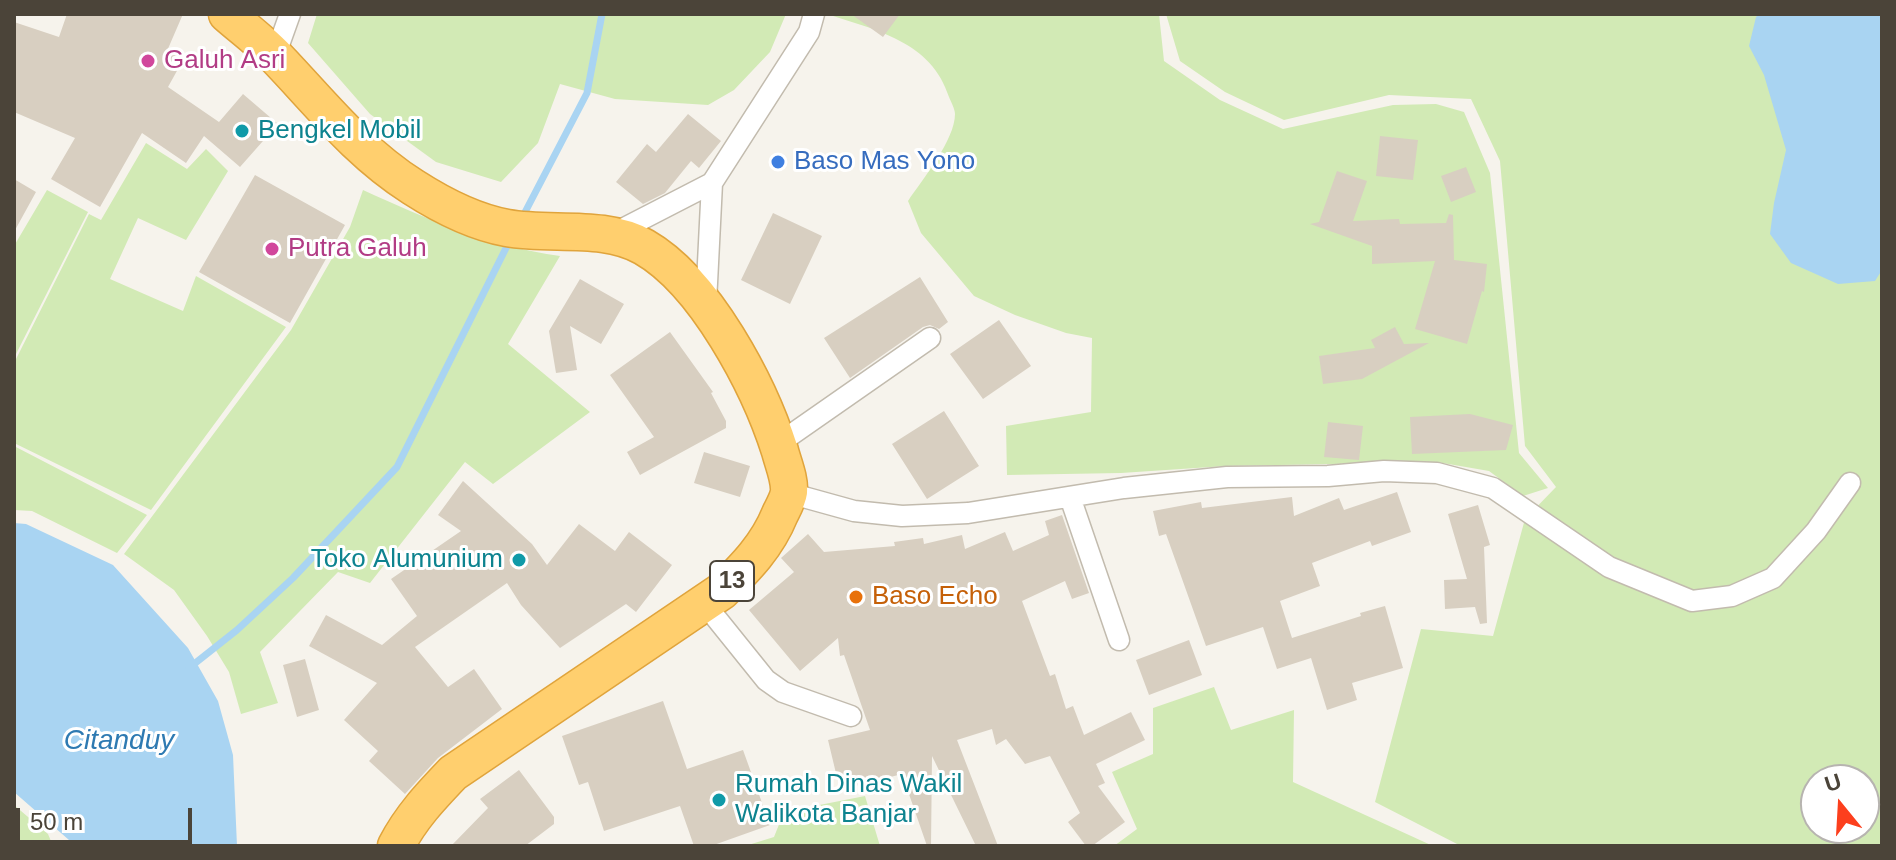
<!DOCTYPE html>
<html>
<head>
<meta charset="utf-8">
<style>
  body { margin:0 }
  #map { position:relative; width:1896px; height:860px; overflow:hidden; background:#f6f3ec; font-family:Arial,sans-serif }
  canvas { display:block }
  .frame { position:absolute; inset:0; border:16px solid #4b4439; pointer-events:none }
  .north { position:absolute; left:1800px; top:764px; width:80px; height:80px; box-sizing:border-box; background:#fff; border:2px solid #b7b4b0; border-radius:50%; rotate:342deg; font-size:22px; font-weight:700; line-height:32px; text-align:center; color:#4b4439 }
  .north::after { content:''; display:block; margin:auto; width:28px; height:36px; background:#fc3f1d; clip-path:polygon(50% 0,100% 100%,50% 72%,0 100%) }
  .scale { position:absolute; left:16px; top:808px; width:176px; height:36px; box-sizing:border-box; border:4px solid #4b4439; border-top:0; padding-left:10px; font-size:24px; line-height:28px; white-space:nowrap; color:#4b4439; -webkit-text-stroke:6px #fff; paint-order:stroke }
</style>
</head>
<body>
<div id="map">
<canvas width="1896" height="860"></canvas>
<div class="frame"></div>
<div class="north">U</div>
<div class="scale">50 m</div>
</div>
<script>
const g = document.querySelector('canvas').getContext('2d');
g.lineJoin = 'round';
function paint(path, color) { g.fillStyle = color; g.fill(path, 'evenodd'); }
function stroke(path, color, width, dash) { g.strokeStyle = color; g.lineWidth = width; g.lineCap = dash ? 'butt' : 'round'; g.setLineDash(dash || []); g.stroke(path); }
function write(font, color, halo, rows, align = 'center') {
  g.font = font + ' Arial,sans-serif'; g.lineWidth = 6; g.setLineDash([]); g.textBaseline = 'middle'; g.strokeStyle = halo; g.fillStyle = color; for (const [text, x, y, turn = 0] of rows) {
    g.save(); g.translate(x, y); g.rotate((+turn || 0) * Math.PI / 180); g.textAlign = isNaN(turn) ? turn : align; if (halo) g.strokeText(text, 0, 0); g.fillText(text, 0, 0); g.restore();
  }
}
paint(new Path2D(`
  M317,14H786L770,52L734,90L708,105L615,99L560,84L538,143L501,182L436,162L370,114L308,43Z
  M827,14H1159L1164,61L1220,100L1283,129L1393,105L1436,104L1464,112L1490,173L1519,453L1548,488L1523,496L1489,471L1437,462L1226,466L1121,473L1007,475L1006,426L1091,412L1092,338L1066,333L1015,315L974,296L921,233L908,201C922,180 955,140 955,114C955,109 951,102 949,97C932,42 876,30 827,14Z
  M1166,14H1882V846H1461L1375,802L1421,629L1493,636L1525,519L1556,487L1525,446L1500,161L1471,99L1389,95L1284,120L1225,92L1180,61ZM1816,780H1864V828H1816Z
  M146,143L187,169L206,149L228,171L186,240L138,218L110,279L183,311L196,276L286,327L151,510L14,443V363L89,214L101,220Z
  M47,190L88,212L14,358V246Z
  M363,190C427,219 489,246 560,256L508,344L590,412L493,484L465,462L370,583L338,572L260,652L278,703L241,714L229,672L207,636L174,590L124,554L291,330L350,227Z
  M14,446L147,515L117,553L32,511L14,510Z
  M1214,687L1231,730L1294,710L1293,782L1433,846H1114L1137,829L1112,772L1153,754V708Z
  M865,796L880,846H745L774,837L784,812Z
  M14,805L48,834L53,846H14Z`), '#d2eab5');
paint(new Path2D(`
  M1760,14H1882V270L1875,281L1838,284L1791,263L1770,234L1774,203L1786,150L1764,75L1749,46L1756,17Z
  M14,523L26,524L113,565L188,648L218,701L233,755L237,846H72L69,840L14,792Z`), '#a9d4f2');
stroke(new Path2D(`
  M522,218L587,93L602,14
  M189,668L237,630L293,578L397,467L510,240`), '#a9d4f2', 7);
paint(new Path2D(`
  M67,14H183L167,51L183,60L168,87L219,122L243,94L278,124L240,167L204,136L186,163L142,133L100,207L51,179L75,138L14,112V22L59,37Z
  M851,14H900L883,37Z
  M688,114L721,141L699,168L691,161L665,193L643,204L616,182L647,144L656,152Z
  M1380,136L1418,140L1413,180L1376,176Z
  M1466,167L1476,192L1451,202L1441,176Z
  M1337,171L1367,181L1353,221L1399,219L1400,224L1446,223L1449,214L1453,215L1454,260L1487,264L1484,292L1482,291L1467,344L1415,329L1435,261L1372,264V246L1310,224L1319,222Z
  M255,175L345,225L290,323L199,272Z
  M14,179L36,192L14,232Z
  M773,213L822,236L790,304L741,280Z
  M920,277L948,322L939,329L930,325L923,327L850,378L824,338Z
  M580,279L624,304L601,344L570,326L577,370L556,373L549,331Z
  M999,320L1031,366L983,399L950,354Z
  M1395,327L1404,344L1429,343L1362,379L1323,384L1319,356L1375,348L1371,340Z
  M670,332L713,392L711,393L726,421V428L640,475L627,452L654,437L610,375Z
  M944,411L979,466L927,499L892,444Z
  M1470,414L1513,425L1506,450L1412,454L1410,417Z
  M1328,422L1363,426L1359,460L1324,457Z
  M704,452L750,466L740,497L694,483Z
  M463,481L532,544L547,565L579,524L615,551L629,532L672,565L636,612L626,604L560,648L521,605L507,583L415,647L448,687L474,669L502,709L438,758L405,794L369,761L378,751L344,720L377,683L309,646L326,615L382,645L417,616L391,579L461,531L438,515Z
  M1397,492L1411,532L1372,546L1370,541L1312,563L1320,586L1280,601L1292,638L1361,616L1360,613L1385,606L1403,668L1352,683L1357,700L1327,710L1311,658L1277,669L1263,627L1206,646L1166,534L1159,536L1153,511L1201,502L1202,508L1292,497L1294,516L1339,498L1344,510Z
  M1478,505L1490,545L1484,547L1487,623L1480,624L1475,607L1445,609L1444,580L1467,579L1448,514Z
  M1062,515L1089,593L1072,599L1065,581L1022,601L1050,676L1055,674L1066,709L1073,706L1084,735L1131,712L1145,740L1096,764L1105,783L1098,786L1125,822L1092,846H1086L1068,822L1080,813L1050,756L1025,764L1006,739L996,745L992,729L957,740L998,846H976L932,756L931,846H927L902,774L840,790L828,740L870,730L844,655L840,656L838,638L800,671L749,610L794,572L781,558L808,534L824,552L895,546L894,542L923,538L924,544L962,535L965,549L1005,532L1013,551L1049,535L1045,521Z
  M1189,640L1202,675L1149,695L1136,660Z
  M305,659L319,710L297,717L283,665Z
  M663,701L687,769L743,750L770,825L711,846H694L680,806L604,831L588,782L579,785L562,736Z
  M519,770L554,817V824L525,846H451L488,808L480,799Z`), '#d8cfc1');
const street = new Path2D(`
  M275,56L290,14
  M613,234L712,183
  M706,303L712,183L809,32L814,14
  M778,444L930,338
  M789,493L854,511L902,516L968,513L1124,488L1227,477L1328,476L1384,471L1437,473L1493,488L1609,567L1692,601L1732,596L1773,578L1816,531L1850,483
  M1070,497L1119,640
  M704,603L766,680L783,692L851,716`);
const highway = new Path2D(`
  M227,14C243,28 262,42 277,58C321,104 358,152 413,187C441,205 474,222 507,228C551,236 604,224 644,247C705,282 759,385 780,451C783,463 790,479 789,492C788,499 783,508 780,514C767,546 746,567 722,591L453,773C431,796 411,817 396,846`);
stroke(street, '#c2bbae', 23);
stroke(highway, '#e0a43c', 39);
stroke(street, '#fff', 20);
stroke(highway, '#ffcf6e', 36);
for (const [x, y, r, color] of [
  [148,61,8,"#d1479c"],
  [242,131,8,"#0f9aa8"],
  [778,162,8,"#3f7fe0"],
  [272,249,8,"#d1479c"],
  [519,560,8,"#0f9aa8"],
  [856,597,8,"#e8710a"],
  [719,800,8,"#0f9aa8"]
]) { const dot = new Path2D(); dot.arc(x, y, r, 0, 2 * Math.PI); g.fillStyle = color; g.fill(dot); stroke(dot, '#fff', 3); }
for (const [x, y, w] of [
  [732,581,44]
]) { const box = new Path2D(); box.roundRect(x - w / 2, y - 20, w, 40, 6); g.fillStyle = '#fff'; g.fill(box); stroke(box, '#4b4439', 2); }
write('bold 24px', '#4b4439', null, [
  ["13",732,581]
]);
write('26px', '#b23c85', '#fff', [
  ["Galuh Asri",164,61],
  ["Putra Galuh",288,249]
], 'left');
write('26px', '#0d838f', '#fff', [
  ["Bengkel Mobil",258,131],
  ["Toko Alumunium",503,560,"right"],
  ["Rumah Dinas Wakil",735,785],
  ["Walikota Banjar",735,815]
], 'left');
write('26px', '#366cbe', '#fff', [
  ["Baso Mas Yono",794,162]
], 'left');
write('26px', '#c56008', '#fff', [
  ["Baso Echo",872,597]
], 'left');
write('italic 28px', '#2e7ab2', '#fff', [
  ["Citanduy",119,741]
]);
</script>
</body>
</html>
